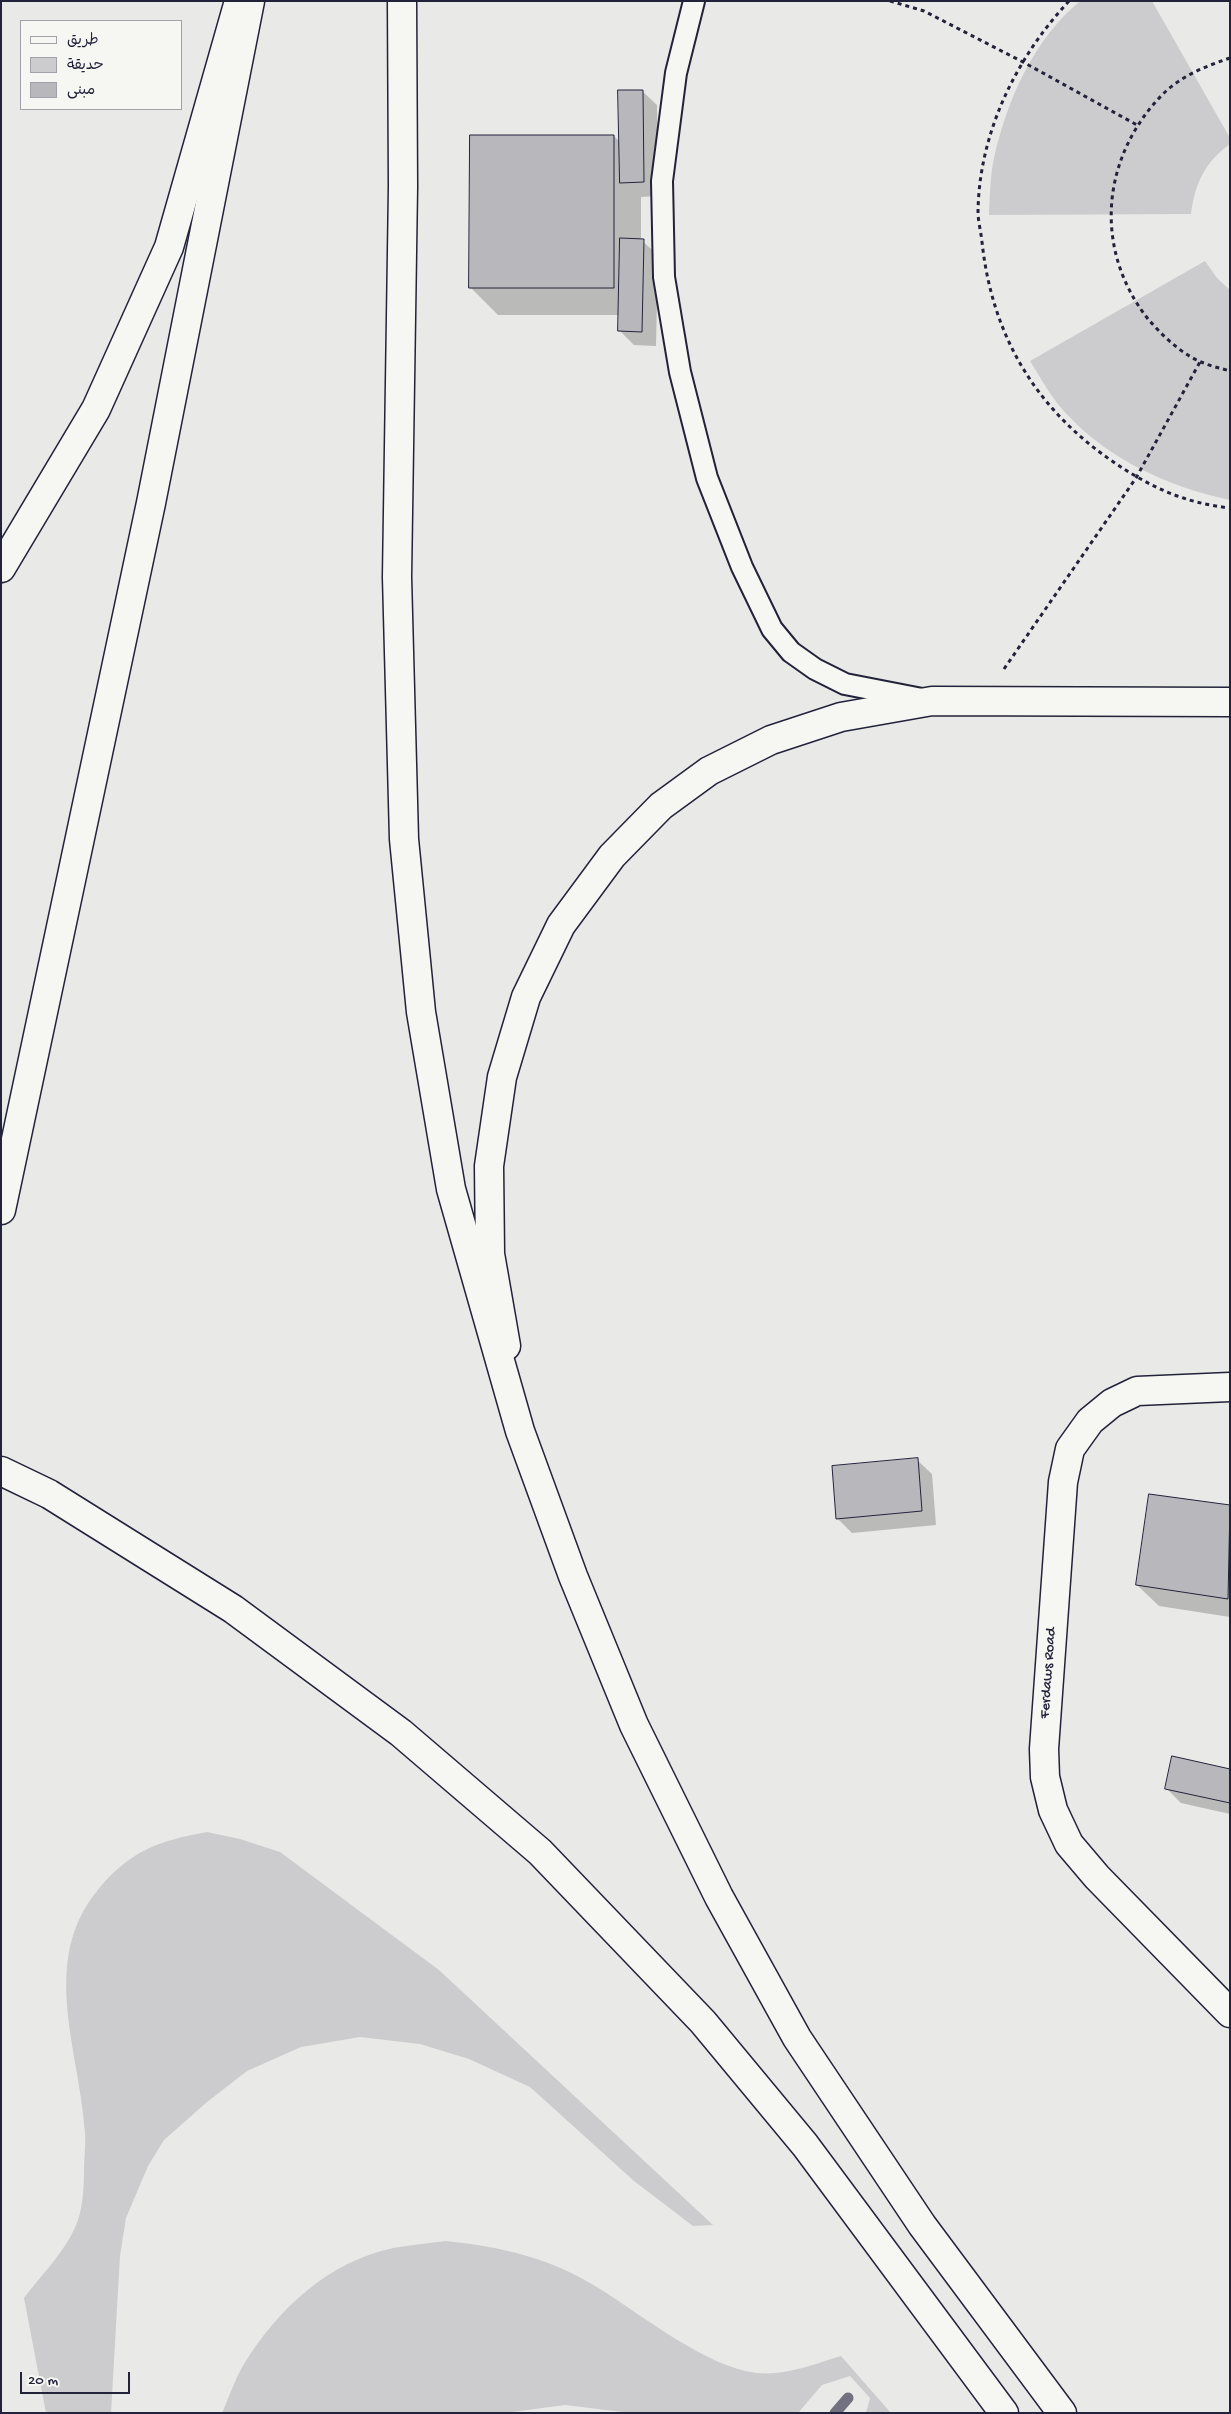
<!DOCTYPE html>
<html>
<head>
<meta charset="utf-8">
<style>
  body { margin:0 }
  #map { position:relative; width:1231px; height:2414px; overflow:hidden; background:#e9e9e7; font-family:"Gochi Hand","Playpen Sans Arabic",sans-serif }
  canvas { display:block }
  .frame { position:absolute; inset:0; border:2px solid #22223b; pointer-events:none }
  .legend { position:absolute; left:20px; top:20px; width:162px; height:90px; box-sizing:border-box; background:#f6f6f2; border:1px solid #a1a1a9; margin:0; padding:6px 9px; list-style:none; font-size:15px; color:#22223b }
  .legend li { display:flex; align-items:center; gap:10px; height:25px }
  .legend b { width:25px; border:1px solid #a1a1a9 }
  .scale { position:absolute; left:20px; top:2372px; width:110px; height:22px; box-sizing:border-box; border:2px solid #22223b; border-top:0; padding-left:6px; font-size:15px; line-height:18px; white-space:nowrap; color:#22223b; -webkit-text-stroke:4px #f6f6f2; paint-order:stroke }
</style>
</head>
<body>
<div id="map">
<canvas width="1231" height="2414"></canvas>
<div class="frame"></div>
<ul class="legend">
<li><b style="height:6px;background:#f6f6f2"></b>طريق</li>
<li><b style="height:14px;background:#ccccce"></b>حديقة</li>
<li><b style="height:14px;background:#b8b8bc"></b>مبنى</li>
</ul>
<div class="scale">20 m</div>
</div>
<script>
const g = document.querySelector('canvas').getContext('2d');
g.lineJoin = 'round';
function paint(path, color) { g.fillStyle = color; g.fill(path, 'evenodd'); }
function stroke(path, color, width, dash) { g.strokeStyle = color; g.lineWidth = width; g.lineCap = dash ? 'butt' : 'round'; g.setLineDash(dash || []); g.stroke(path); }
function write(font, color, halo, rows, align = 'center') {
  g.font = font + ' "Gochi Hand",sans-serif'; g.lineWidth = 4.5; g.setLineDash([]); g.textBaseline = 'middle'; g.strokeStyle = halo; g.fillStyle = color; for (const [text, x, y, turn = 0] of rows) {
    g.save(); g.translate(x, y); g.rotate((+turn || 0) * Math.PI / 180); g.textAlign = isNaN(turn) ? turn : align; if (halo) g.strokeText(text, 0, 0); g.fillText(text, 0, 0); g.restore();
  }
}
paint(new Path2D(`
  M1080,1H1152L1230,138V144C1204,163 1195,184 1191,214L989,215C990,197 990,176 994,158C1007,100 1034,39 1080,1Z
  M1205,261L1217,278L1230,290V500C1165,486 1100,456 1057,403C1047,390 1039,375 1030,361Z
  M207,1832L240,1839L280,1852L439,1970L713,2225L693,2226L634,2181L530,2087L469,2059L420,2044L360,2037L301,2047L247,2071L207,2102L164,2140L148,2166L126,2218L120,2256L111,2413H46L24,2298C42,2274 68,2249 78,2220C83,2205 84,2186 84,2171C84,2158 86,2145 85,2133C80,2052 39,1962 97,1891C129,1851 158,1841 207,1832Z
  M446,2241C503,2247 551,2258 600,2289C643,2316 707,2367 756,2373C786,2376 814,2364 841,2356L891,2413H866L870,2398L850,2376L822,2385L798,2413H631L565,2405L505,2413H222C229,2397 235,2379 244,2364C278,2309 328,2262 393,2248C410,2245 429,2243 446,2241Z`), '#ccccce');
paint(new Path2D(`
  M642,91L657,105L658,196L641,197V240L658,255L656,346L634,345L620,331V315H498L471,288L614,136L620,142Z
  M917,1460L932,1474L936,1525L852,1533L837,1518Z
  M1230,1506V1617L1159,1606L1137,1585Z
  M1230,1770V1814L1181,1803L1166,1788Z`), '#0003');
stroke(new Path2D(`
  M835,2413L848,2398`), '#71717f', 11);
const building = new Path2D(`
  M618,90H643L644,182L620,183Z
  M470,135H614V288H469Z
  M620,238L644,239L642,332L618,331Z
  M918,1458L922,1511L836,1519L832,1466Z
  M1149,1494L1230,1505L1228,1599L1136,1585Z
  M1172,1756L1230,1769V1803L1165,1789Z`);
paint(building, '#b8b8bc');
stroke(building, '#22223b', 1);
const lane = new Path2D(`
  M694,1L676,73L662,181L664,277L680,372L707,478L742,567L772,629L791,652L815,669L845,684L922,699`);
const street = new Path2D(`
  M506,1346L490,1254L489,1166L502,1077L526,997L561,925L612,856L661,806L709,771L771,740L841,717L932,701L1230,702`);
const secondary = new Path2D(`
  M1,568L96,409L169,247L239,1
  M1230,1387L1137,1391L1112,1403L1090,1421L1070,1449L1063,1482L1044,1749L1045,1777L1053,1810L1069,1844L1097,1877L1230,2013`);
const primary = new Path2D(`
  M402,1L403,187L397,577L404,839L421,1012L451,1189L520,1431L573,1576L634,1725L719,1897L797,2038L922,2225L1062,2413
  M1,1210L151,503L250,1
  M1,1471L49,1494L233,1609L401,1733L540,1852L703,2022L805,2145L1004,2413`);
stroke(lane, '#22223b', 24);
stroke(street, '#22223b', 31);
stroke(secondary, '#22223b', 31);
stroke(primary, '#22223b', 31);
stroke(new Path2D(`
  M890,1L924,11L1023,62L1137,125
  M1069,1C1016,58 979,133 978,212C978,221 981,232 982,242C992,335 1035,408 1112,461C1150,487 1184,503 1230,508
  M1230,58C1206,66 1181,76 1163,94C1101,157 1093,249 1148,319C1162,335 1180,353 1201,362C1210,366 1220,368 1230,371
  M1004,669L1136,478L1200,362`), '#22223b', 3, [4, 4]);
stroke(lane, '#f6f6f2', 20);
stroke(street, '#f6f6f2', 28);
stroke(secondary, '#f6f6f2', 28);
stroke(primary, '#f6f6f2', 28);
write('15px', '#22223b', '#f6f6f2', [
  ["Ferdaws Road",1049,1673,-86]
]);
</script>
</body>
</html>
